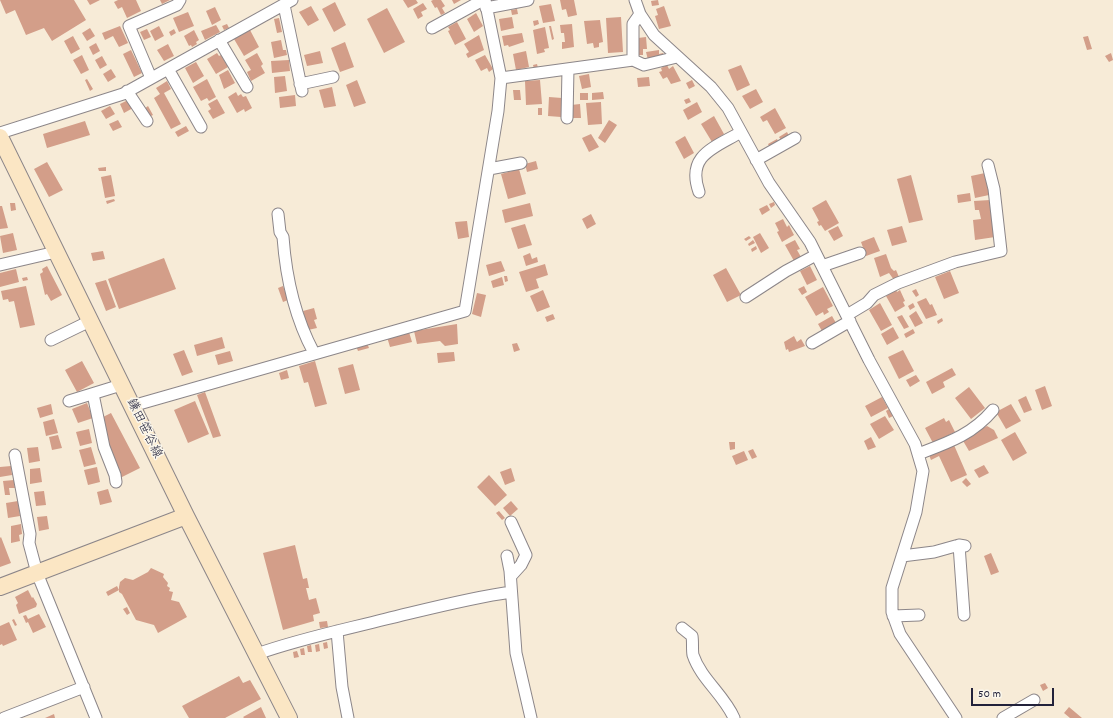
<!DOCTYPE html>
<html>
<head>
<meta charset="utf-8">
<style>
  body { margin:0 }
  #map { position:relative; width:1113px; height:718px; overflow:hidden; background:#f7ebd7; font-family:Dekko,sans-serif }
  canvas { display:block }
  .scale { position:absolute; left:971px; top:688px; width:83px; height:18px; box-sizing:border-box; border:2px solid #22223b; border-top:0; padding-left:5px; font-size:12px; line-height:14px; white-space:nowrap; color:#22223b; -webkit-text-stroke:3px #fbf7ec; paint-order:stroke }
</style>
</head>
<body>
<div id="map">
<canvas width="1113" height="718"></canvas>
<div class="scale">50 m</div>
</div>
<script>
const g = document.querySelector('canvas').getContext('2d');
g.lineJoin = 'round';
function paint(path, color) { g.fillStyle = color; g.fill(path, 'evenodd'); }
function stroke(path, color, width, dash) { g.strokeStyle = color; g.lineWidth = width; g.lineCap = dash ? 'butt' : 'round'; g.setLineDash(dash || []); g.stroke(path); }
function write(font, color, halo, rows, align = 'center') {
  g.font = font + ' Dekko,"Klee One",sans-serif'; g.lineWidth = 3; g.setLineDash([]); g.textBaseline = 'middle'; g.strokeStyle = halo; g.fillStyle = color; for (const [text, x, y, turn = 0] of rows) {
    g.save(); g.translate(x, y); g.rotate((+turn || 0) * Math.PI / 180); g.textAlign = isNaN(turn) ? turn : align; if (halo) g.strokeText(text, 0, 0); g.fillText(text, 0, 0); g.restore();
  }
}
paint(new Path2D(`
  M0,0H74L86,20L52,41L44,28L26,35L15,10L6,14Z
  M87,0H100L90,5Z
  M118,0H136L141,11L127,18L122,7L118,9L114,2Z
  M160,0H170L162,4Z
  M403,0H416L418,3L408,8Z
  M433,0H441L445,6L442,8L445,13L441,15L437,7L435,8L431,1Z
  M452,0H461L454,4Z
  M560,0H574L577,15L568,17L566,9L562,10Z
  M658,0L659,5L652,6L651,1Z
  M335,2L346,25L334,32L322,9Z
  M423,3L427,9L421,12L423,16L418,19L413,9Z
  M551,4L555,21L543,23L539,6Z
  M311,6L319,20L308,26L299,12Z
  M664,6L671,26L659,29L655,16L658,15L656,9Z
  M215,7L221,20L212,25L206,11Z
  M387,8L405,42L384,53L367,19Z
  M517,9L518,14L512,15L511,10Z
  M188,12L194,26L179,32L173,18Z
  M476,13L483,26L474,32L467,19Z
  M512,17L514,28L501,31L499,19Z
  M621,17L623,52L608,53L606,18Z
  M279,18L282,32L277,33L274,19Z
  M538,20L539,24L534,26L533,21Z
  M600,20L603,42L599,43V47L594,48L593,43L587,44L584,21Z
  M457,22L466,39L455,45L448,31L450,30L448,27Z
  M227,24L229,28L224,30L222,26Z
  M572,24L574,47L562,49V42H565L564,33H561L560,25Z
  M216,25L220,32L205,40L201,31Z
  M120,26L128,43L119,47L113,36L105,40L102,33Z
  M159,26L164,36L155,41L150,31Z
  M549,26H551L554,39L552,40Z
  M545,27L549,48L544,49L545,52L537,54L533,30Z
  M90,28L95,36L87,41L82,33Z
  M147,29L151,37L144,40L140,32Z
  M174,29L176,33L171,36L169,32Z
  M194,30L199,40L196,42L197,44L192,47L191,45L189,46L184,36Z
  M250,30L259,47L244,56L234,39Z
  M522,33L524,42L509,47L508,45L504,46L502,36Z
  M479,35L484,50L468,58L466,54L469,52L464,44Z
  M73,36L80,49L71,54L64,41Z
  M1088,36L1092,49L1087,50L1083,37Z
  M646,37L647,49H643V55H639L638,38Z
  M281,40L283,50H286L287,55L274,58L271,42Z
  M345,42L354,67L340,72L331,48Z
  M96,43L100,51L93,55L89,47Z
  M168,44L174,56L164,61L157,50Z
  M131,50L142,73L134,77L123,54Z
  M659,50V54L663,53L664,57L648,60L646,52Z
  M320,51L323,63L307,66L304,55Z
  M526,51L529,67L516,70L513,54Z
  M217,53L219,56L221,55L228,67L216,74L207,59Z
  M257,53L263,64L261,66L265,73L251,81L247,72L251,70L245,60Z
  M1111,53L1113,60L1109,62L1105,56Z
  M82,55L89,70L81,74L73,60Z
  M485,55L493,69L489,72L487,68L481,71L475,60Z
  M102,56L107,65L100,69L95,60Z
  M289,60L290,71L272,73L271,61Z
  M196,62L204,76L193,83L185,68Z
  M537,64L538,68L534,69L533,65Z
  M667,65L669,69L673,66L681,81L671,84L667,77L663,79L659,72L662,71L661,68Z
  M741,65L750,85L737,91L728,70Z
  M111,69L116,77L108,82L103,74Z
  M228,70L235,83L224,89L219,75Z
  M589,74L591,87L582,89L579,76Z
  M285,76L287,91L275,93L274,77Z
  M649,77L650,86L638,87L637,78Z
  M87,79L93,89L90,91L85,80Z
  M207,79L216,97L209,101L207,98L201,101L193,87Z
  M357,80L366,103L354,107L346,85Z
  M540,80L542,104L526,105L525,81Z
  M692,80L695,86L689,89L686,83Z
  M167,81L171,89L164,93L181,124L171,129L154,98L160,94L156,88Z
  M332,87L336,106L324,108L319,90Z
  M756,89L763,102L750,109L742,96Z
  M513,90H520L521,100H514Z
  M236,92L238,96L241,94L243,97L246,96L252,108L245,112L244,109L237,113L228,97Z
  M603,92L604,99L592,100V93Z
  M580,93H588V100H580Z
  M295,95L296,106L280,108L279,97Z
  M549,97L562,98L561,117L548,116Z
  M689,98L691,102L686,104L684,100Z
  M217,99L225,113L213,119L208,111L211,109L208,104Z
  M128,100L133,108L124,113L120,104Z
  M601,102L602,124L588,125L586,103Z
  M697,102L702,112L688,120L683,110Z
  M580,104L581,118H572L571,105Z
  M110,106L115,114L106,119L101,111Z
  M148,106L153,115L149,117L144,109Z
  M538,108H542V115H538Z
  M775,108L786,128L775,134L767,120L763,122L760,117Z
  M714,116L724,134L712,142L701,124Z
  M118,120L122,127L113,131L109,124Z
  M609,120L617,125L605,143L598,138Z
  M85,121L90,135L47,148L43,134Z
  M186,126L189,131L178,137L175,132Z
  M787,132L789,136L781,140L779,137Z
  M591,134L599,147L589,152L582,138Z
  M685,136L694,153L684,159L675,142Z
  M777,139L779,143L770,148L768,144Z
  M536,161L538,169L527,172L525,164Z
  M47,162L63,190L49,197L34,169Z
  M106,167V171H99L98,168Z
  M519,169L526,194L508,199L501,174Z
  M985,173L989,195L975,198L971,176Z
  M111,175L115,196L105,198L101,177Z
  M911,175L923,220L909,223L897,179Z
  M970,193L971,201L958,203L957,195Z
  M114,199L115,201L107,204L106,201Z
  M826,200L839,223L825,231L821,225L819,226L817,222L819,221L812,208Z
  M990,200L995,237L975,240L973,220L981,219L979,210H975L974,201Z
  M774,202L775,205L771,208L769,204Z
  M10,203H15L16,210L11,211Z
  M530,203L533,216L505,223L502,210Z
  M767,205L770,210L762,215L759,209Z
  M0,206H2L8,228L0,229Z
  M591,214L596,224L587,229L582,219Z
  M783,219L787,227L789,225L794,235L782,242L777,232L779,231L775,223Z
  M467,221L469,237L458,239L455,222Z
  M525,224L532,245L518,249L511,228Z
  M838,226L843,236L834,241L828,231Z
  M902,226L907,242L892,246L887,230Z
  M13,233L17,250L3,253L0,236Z
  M760,233L769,248L761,253L753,237Z
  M749,236L751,238L746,241L744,239Z
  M874,237L880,251L866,256L861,242Z
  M753,240L755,243L749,246L748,244Z
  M795,240L800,249L797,250L801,257L794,261L785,245Z
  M756,246L757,249L752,252L751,249Z
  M103,251L105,259L93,261L91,253Z
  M530,253L532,259L537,257L538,262L526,266L523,256Z
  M886,254L891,268L894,271L896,270L899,277L894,280L889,273L880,277L874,258Z
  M164,258L176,289L119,309L108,279Z
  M501,261L505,271L489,276L486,265Z
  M545,264L548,275L536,279L539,288L526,292L519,272Z
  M47,266L62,295L51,301L47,294L45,295L40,274L43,272L42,269Z
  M810,266L817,280L807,285L800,271Z
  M726,268L741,295L727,302L713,275Z
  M16,269L19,282L0,287V273Z
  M950,271L959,293L944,299L935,277Z
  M504,276H507L508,281L505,282Z
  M27,277L28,280L23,281L22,278Z
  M502,277L504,285L493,288L491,281Z
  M106,280L116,307L106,311L95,283Z
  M26,286L35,325L20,328L14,301L9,302L8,299L3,300L1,291Z
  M283,286L288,300L283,302L278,288Z
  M804,286L807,292L802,295L798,289Z
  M823,287L833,306L827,309L829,312L824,315L823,312L816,316L805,297Z
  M916,289L919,295L916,297L912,291Z
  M543,290L550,307L537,312L530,296Z
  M896,290L897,292L900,290L905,301L903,302L905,306L895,312L886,296Z
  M477,293L486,295L481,317L472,314Z
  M926,298L930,305L932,304L937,315L926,319L917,302Z
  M880,303L892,325L881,331L869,310Z
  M913,303L915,307L910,310L908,306Z
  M314,308L317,319L314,320L317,328L308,330L303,311Z
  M916,311L923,323L915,327L909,316Z
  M553,314L555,319L547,322L545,317Z
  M902,315L909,327L904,329L897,317Z
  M832,316L836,323L822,331L818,324Z
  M942,318L943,321L938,324L937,321Z
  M457,324L458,344L445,346L440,341L417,344L414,331Z
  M893,327L899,338L887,345L881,334Z
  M913,329L915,333L906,338L904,334Z
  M409,332L412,342L390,347L387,337Z
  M794,336L797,342L801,339L805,346L789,352L788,349L786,350L784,342Z
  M222,337L225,348L197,356L194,345Z
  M367,343L369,348L358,351L356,346Z
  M517,343L520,350L514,352L512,344Z
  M184,350L193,372L182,376L173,354Z
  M903,350L914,371L899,379L888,357Z
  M230,351L233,361L218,365L215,355Z
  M454,352L455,361L438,363L437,353Z
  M82,361L94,383L77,392L65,370Z
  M315,361L327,404L315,407L308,382L304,383L299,366Z
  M353,364L360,390L345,394L338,368Z
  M952,368L956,375L943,382L945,387L932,394L926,382Z
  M287,370L289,378L281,380L279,373Z
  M916,375L920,381L910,387L906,380Z
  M1045,386L1052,406L1042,410L1035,390Z
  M969,387L985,408L971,419L955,398Z
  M205,392L221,436L213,438L197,395Z
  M1026,396L1032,410L1024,413L1018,400Z
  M882,397L888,408L871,417L865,406Z
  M195,401L209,434L188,443L174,410Z
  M87,403L93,418L78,423L72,409Z
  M51,404L53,414L40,418L37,408Z
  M1011,404L1021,421L1006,429L996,412Z
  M889,409L893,416L889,418L886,411Z
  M111,413L140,468L120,478L106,451L101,418Z
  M885,416L894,430L879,439L870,424Z
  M944,418L946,422L949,420L955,432L933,443L925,428Z
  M54,419L58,433L46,436L43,422Z
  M987,426L994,430L998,438L969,451L962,439Z
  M89,429L92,443L80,446L76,432Z
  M1015,432L1027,453L1013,461L1001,440Z
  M58,435L62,448L52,450L49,437Z
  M871,437L876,447L868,450L864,441Z
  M729,442H735V449L730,450Z
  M954,445L967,475L951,482L939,456L931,460L929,455Z
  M38,447L40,461L29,463L27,448Z
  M91,447L96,464L84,467L79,450Z
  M753,449L757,457L752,459L748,451Z
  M744,451L748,460L736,465L732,456Z
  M984,465L989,473L979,478L974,470Z
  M11,466L12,475L0,477V467Z
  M97,467L100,482L88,485L84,470Z
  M40,468L42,482L30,484V469Z
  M511,468L515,481L505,485L500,472Z
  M489,475L507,495L495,506L477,487Z
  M966,478L971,484L967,487L962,482Z
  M14,480L15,488H9L10,495H5L3,481Z
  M108,489L112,502L100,505L97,492Z
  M44,491L46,505L36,506L34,492Z
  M18,501L20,516L8,518L6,503Z
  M511,501L518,509L510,516L503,508Z
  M499,511L505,518L502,520L496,513Z
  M47,516L49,529L39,531L37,517Z
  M21,524L22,534L19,535L20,541L11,543V526Z
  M1,537L11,563L0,567V538Z
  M295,545L303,579L307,578L309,588H306L309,600L316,598L320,613L313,615L314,621L283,630L263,553Z
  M991,553L999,572L991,575L984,556Z
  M151,568L164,574L163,577L168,583L167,586L170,588L169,591L173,592L171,600L179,602L187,617L158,633L154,625L136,620L122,594L119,592V587L120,582L125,578L133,580L148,572Z
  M117,586L119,590L108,596L106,592Z
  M28,590L32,598L33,597L37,604L36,607L19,614L16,605L18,603L15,597Z
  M127,607L130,613L127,615L123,609Z
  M39,614L46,627L33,633L28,622L26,623L23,616L26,615L28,619Z
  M14,619L17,625L15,626L12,620Z
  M327,621L328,627L320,628L319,622Z
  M9,622L17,640L3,646L2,644L0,645V626Z
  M327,642L328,648L324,649L323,643Z
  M319,644L320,651L316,652L315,645Z
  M311,645L312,652H308L307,646Z
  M304,648L305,655H301L300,649Z
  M297,651L299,657L294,658L293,652Z
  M239,676L243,683L250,680L261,699L225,718H189L182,706Z
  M1045,683L1048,688L1043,691L1040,685Z
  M261,707L266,718H244L243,717Z
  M1069,707L1082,718H1070L1064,713Z
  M54,714L55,718H45Z`), '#d39e89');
const street = new Path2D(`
  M635,0L640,14L654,35L711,87L728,108L769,183L810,242L869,360L915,444L923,471L916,512L892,588V612L900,634L956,718
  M284,5L302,91
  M486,8L528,0
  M432,28L483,0
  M219,40L247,87
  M633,60L644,65L677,57
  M168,69L201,127
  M151,78L129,26L177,5L180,0
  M501,78L633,60V24L640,14
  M300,84L333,77
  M127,91L147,121
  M567,118L568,69
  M0,133L123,94L292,0
  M756,160L795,138
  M489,169L521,163
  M699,192C686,155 714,148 741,132
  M278,214L280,232L283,237C286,278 294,316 314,353
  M0,265L56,252
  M822,266L860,253
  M746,297L786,271L816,255
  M847,315L867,303L874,295L898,283L955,262L1001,251L994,189L988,165
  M51,340L90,321
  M812,343L850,321
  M93,394L104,447L115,475L116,482
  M69,401L121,385
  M132,406L465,311L498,111L501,78L485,0
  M918,454C947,443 972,435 993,410
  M15,455L30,534L29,543L37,573L96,718
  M959,545L964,615
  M507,556L510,571L516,653L531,718
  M902,556L934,552L959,545L965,546
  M511,576L521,565L526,555L511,522
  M893,616L919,615
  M682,628L692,636C693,642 692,650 693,655C701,679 724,695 734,718
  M337,631L342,687L348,718
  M257,654C299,639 343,630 386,619C428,609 469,598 511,592
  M4,718L84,687
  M1003,718L1034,700`);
const secondary = new Path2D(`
  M0,137L186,516L289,718
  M0,587L186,516`);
stroke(street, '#8c8689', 13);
stroke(secondary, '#8c8689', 18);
stroke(street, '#fff', 11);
stroke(secondary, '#fbe6c4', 16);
write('13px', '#22223b', '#fbf7ec', [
  ["鎌田笹谷線",143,429,64]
]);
</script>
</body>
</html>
